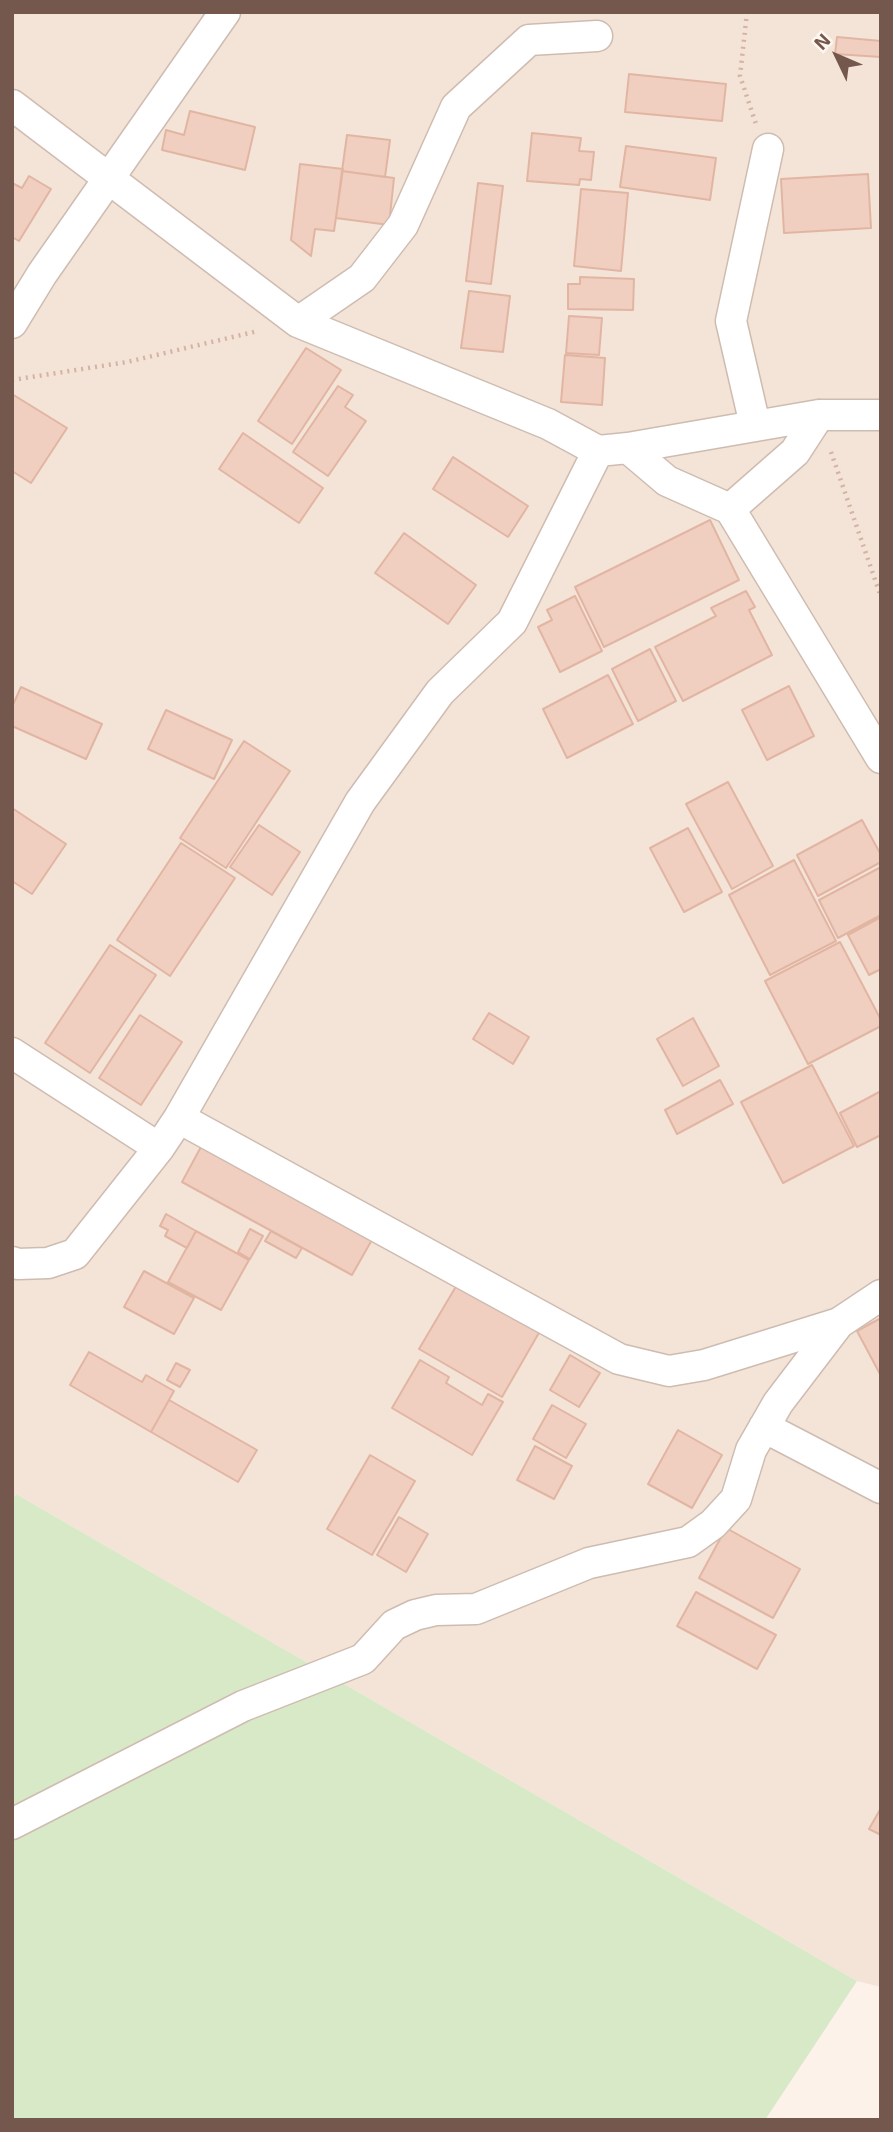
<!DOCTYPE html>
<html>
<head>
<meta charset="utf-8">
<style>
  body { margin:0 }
  #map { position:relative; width:893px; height:2132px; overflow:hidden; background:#fcf2e9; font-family:"Exo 2",sans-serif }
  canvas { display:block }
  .frame { position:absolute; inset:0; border:14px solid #75584d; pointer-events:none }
  .north { position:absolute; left:802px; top:21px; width:70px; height:70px; -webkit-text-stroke:5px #fef7ef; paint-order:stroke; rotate:314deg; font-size:19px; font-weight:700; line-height:28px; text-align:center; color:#75584d }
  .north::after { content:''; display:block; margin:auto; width:24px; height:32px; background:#75584d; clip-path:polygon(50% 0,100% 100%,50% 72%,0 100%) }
</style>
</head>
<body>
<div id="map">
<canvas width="893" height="2132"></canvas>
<div class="frame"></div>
<div class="north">N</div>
</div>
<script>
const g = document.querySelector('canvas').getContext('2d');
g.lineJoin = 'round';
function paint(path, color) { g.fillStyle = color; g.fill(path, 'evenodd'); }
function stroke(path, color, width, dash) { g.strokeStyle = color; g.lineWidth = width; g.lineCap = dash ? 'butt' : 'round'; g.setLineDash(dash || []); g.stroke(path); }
paint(new Path2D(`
  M12,12H881V1987L857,1981L16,1494L12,1500Z`), '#f3e4d7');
paint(new Path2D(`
  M16,1494L857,1981L765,2120H12V1500Z`), '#d8e9c7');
const building = new Path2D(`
  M837,37L881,41V57L835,54Z
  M629,74L726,84L722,121L625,112Z
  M190,111L255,127L245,170L162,150L166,130L184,135Z
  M532,133L581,138L579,151L594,152L591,180L580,179L579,185L527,181Z
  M347,135L390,140L385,177L342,171Z
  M626,146L716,158L710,200L620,187Z
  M300,164L343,169L334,231L315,229L311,256L291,240Z
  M342,171L394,178L389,225L336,218Z
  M868,174L871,228L784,233L781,179Z
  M29,176L51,189L19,241L12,237V183L22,188Z
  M478,183L503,186L491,284L466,281Z
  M581,189L628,193L621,271L574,266Z
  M580,277L634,279L633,310L568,309V284H580Z
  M469,291L510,296L503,352L461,348Z
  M569,316L602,318L599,355L566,353Z
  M306,348L341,370L292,444L258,421Z
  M565,355L605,358L602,405L561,402Z
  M338,386L353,395L345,407L366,421L328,476L293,452Z
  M12,394L67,428L31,483L12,471Z
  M243,433L323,488L299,523L219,469Z
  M453,457L528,506L508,537L433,489Z
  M710,520L739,580L604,647L575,587Z
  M404,533L476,585L448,624L375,573Z
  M746,591L755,607L749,610L772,655L683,701L655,647L716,616L711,608Z
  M575,596L602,651L560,672L538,627L552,620L547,610Z
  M650,649L676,701L638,721L612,669Z
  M608,675L633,724L567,758L543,709Z
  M789,686L814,736L767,760L742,710Z
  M21,687L102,724L86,759L12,726V707Z
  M166,710L232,740L214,779L148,749Z
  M244,741L290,771L226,868L180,838Z
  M728,782L773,866L732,889L686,804Z
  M12,808L66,844L32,894L12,881Z
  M862,820L881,855V862L818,896L797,855Z
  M259,825L300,852L272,895L230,867Z
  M688,828L722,892L684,912L650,848Z
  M181,843L235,878L170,976L117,940Z
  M794,860L836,941L770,975L729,895Z
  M881,867V915L838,938L819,900Z
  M881,917V969L869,975L848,935Z
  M840,942L881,1020V1026L808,1064L765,981Z
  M110,945L156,975L90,1073L45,1043Z
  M489,1013L529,1037L513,1064L473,1039Z
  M140,1015L182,1042L141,1105L99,1078Z
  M693,1018L719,1066L683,1086L657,1039Z
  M812,1065L854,1146L783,1183L741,1102Z
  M720,1080L733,1104L677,1134L665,1110Z
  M881,1091V1135L857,1147L840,1113Z
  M202,1145L373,1238L352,1275L182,1182Z
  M166,1214L196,1231L187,1248L165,1236L168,1230L160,1226Z
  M250,1229L263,1236L250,1259L238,1252Z
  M196,1231L249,1260L221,1310L168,1282Z
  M271,1231L302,1248L296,1258L265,1241Z
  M144,1271L194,1298L174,1334L124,1307Z
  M458,1283L540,1331L502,1397L419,1349Z
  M881,1318V1376L857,1331Z
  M89,1352L142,1382L146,1375L174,1391L151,1432L70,1385Z
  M570,1355L600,1373L579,1407L550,1390Z
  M420,1360L449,1377L446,1383L482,1405L488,1394L503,1402L472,1455L392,1408Z
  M176,1363L190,1370L180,1387L167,1380Z
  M169,1400L257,1450L238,1482L151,1432Z
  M552,1405L586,1424L566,1458L533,1439Z
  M678,1430L722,1455L692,1508L648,1484Z
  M535,1446L572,1466L554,1499L517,1480Z
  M370,1455L415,1481L372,1555L327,1529Z
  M399,1517L428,1534L406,1572L377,1555Z
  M726,1528L800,1569L773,1618L699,1578Z
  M696,1592L776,1635L757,1669L677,1626Z
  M881,1808V1835L869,1829Z`);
paint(building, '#f0cfc1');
stroke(building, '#e2b5a3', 2);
const street = new Path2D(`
  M12,105L298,322L548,424L598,451L628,448L819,415H881
  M298,322L362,278L403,225L456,107L529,40L597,36
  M12,323L42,274L225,12
  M755,425L731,321L768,149
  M628,448L667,481L730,509L881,758
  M730,509L795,452L819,415
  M12,1053L159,1148
  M179,1118L619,1359L669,1371L704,1365L839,1323L881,1295
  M12,1262L18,1264L48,1263L75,1254L159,1148L179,1118L360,802L440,692L512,622L598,451
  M764,1427L881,1488
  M12,1824L243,1706L363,1659L394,1625L415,1615L436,1610L476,1609L589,1563L688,1542L713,1524L736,1499L751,1450L778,1403L839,1323`);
stroke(street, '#cfbcb1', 33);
stroke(new Path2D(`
  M747,12L740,76L756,124
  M12,380L127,362L258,331
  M831,452L881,597`), '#d5b2a4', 4.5, [2, 5]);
stroke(street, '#fff', 30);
</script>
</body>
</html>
